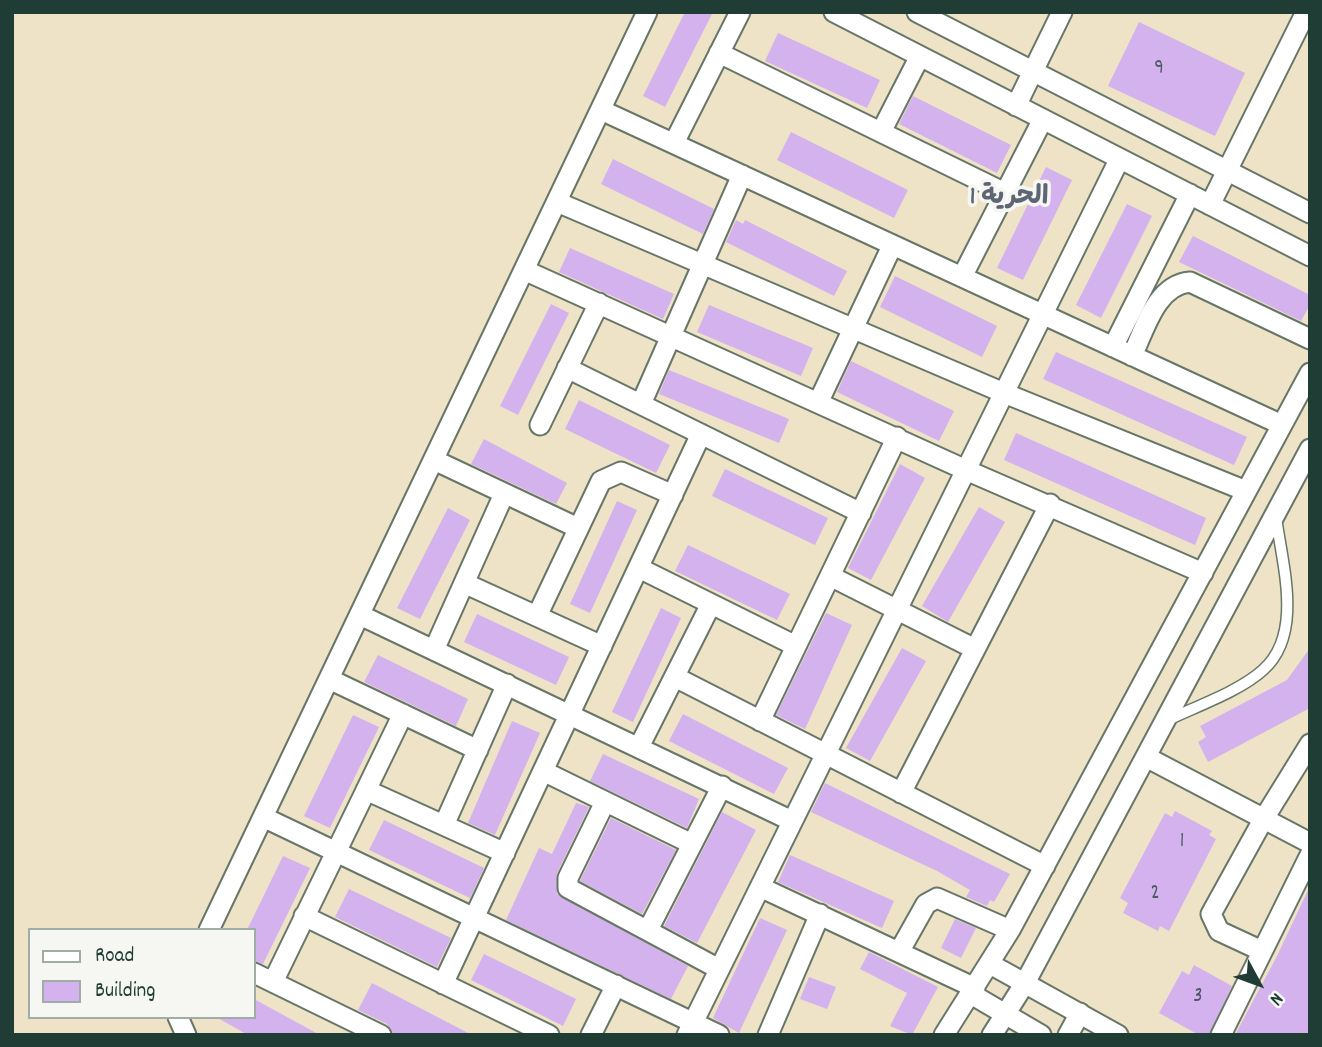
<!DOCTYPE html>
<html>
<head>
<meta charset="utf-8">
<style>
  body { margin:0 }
  #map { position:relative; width:1322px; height:1047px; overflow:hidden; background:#eee3c7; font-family:Dekko,sans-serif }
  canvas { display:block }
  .frame { position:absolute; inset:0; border:14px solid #1f3d34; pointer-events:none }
  .legend { position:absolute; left:28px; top:928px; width:228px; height:91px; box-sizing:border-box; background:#f6f6f2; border:2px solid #a0aca6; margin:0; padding:9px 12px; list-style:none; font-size:21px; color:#1f3d34 }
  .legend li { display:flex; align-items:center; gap:14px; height:35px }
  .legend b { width:35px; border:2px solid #a0aca6 }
  .north { position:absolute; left:1224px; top:949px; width:70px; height:70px; -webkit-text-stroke:5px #f6f6f2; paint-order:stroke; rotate:131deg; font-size:19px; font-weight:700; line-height:28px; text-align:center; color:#1f3d34 }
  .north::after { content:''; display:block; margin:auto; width:24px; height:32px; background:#1f3d34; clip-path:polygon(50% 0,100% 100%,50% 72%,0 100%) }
</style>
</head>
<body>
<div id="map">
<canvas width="1322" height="1047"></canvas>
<div class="frame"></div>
<ul class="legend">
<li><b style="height:9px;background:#fff"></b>Road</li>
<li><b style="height:19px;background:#d3b2ed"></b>Building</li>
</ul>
<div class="north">N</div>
</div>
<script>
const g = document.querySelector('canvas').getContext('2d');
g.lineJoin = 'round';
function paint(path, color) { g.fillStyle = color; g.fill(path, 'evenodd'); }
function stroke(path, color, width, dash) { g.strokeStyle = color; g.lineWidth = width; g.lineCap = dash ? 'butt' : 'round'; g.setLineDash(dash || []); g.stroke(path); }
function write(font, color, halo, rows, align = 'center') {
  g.font = font + ' Dekko,"Playpen Sans Arabic",sans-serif'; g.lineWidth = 7; g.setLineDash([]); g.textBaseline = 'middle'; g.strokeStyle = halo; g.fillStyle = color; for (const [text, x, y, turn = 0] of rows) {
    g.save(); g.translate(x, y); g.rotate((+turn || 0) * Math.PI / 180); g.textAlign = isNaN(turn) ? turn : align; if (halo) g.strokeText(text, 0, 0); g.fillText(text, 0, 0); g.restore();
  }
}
paint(new Path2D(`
  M685,12H713L665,107L643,96Z
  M1139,22L1245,73L1215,136L1108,86Z
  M778,33L880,80L867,108L765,61Z
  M913,96L1011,145L997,173L899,124Z
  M791,132L908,190L894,218L777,160Z
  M613,159L714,209L703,234L601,184Z
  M1046,167L1072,180L1023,280L997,268Z
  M1127,204L1152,216L1101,318L1076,305Z
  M736,220L743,224L745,220L847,271L834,296L726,242Z
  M1193,236L1310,295V305L1301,321L1179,262Z
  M570,248L674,294L663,319L559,272Z
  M895,276L997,326L982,357L880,307Z
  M551,304L569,313L518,415L500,406Z
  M709,305L813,348L801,376L697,332Z
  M1056,352L1247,437L1234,465L1043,379Z
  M851,361L954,411L939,441L837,392Z
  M669,370L789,419L779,443L659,394Z
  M579,400L670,445L656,473L565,429Z
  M1016,433L1206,518L1195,545L1004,460Z
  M484,439L567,483L556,504L471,464Z
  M900,464L925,478L871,580L848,568Z
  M725,469L828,518L815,545L712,496Z
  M617,501L637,510L590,613L570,604Z
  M979,507L1005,522L948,622L922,606Z
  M448,508L470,520L420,619L397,608Z
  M688,545L790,594L777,620L675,571Z
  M661,608L681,618L633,722L612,712Z
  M826,613L852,625L805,729L776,715Z
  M477,614L569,657L556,685L464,642Z
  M902,648L926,661L870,761L846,748Z
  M1310,648V708L1208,762L1198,742L1206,737L1200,726L1287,680Z
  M378,655L468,699L456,726L364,682Z
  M683,714L788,768L774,794L669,741Z
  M353,715L379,727L330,828L304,816Z
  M512,721L540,733L495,835L468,823Z
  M603,754L699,799L687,828L590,781Z
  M825,783L1010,874L994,902L990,900L987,906L966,897L970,890L937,871L811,812Z
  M576,803L589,807L557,873V894L688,966L671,999L506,920L539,848L552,854Z
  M1175,811L1212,831L1209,835L1216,839L1169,931L1160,926L1158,931L1123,913L1128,903L1120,898L1165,813L1172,817Z
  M722,812L756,830L697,943L664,926Z
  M611,818L676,850L642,914L580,881Z
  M384,820L484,868L470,898L369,850Z
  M790,855L894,901L882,928L778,882Z
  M283,856L310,868L263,964L254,961V930H247Z
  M1310,886V1035H1235L1278,954Z
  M349,889L451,938L437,967L335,917Z
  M760,918L787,930L739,1033L713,1018Z
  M955,919L976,928L961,958L941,948Z
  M869,952L938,987L912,1035L890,1026L907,993L860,969Z
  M484,954L576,999L563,1026L471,980Z
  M1194,965L1232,986L1209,1035H1199L1159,1013L1182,971L1189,975Z
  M809,977L836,987L827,1009L800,999Z
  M372,983L472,1035L393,1033L387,1024L358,1010Z
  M254,999L320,1035H248L216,1017H254Z`), '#d3b2ed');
const service = new Path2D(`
  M1168,720C1197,706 1240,691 1263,670C1304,634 1282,564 1276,517`);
const minor = new Path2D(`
  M834,12L1310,256
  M917,12L1310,213
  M719,53L1005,193
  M1016,106L1062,12
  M601,110L1282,425
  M881,132L920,56
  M674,143L740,12
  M557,202L1004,393L1246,491
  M1210,205L1306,12
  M524,270L966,470L1203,573
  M962,277L1043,119
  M1113,347L1190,194
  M1132,356C1145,329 1156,285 1190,282L1310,339
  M567,368L861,513
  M818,403L892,246
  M641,404L742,175
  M540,425L599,303
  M434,460L578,528
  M639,568L796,646
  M830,576L975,649
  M464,583L602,646
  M360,615L792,821
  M537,616L601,481L621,472L673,495
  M434,650L504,494
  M675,677L1045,866
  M329,679L478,750
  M760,721L897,437
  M639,747L711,604
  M1146,757L1310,843
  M543,771L692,844
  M366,790L505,853
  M901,793L1050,504
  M605,802L568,878V888L719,969
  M263,817L719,1035
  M444,825L507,684
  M760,887L975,988
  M304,916L549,1035
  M209,930L647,12
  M648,930L722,786
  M1262,951L1219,931L1211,914L1263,820L1310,744
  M899,952L926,904L937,898L1010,930
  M990,964L1118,1035
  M254,973L381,1035
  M273,982L403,714
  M443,984L701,434
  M971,994L1041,1035
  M178,1017L186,1035
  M591,1035L616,985
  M687,1035L1119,160
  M768,1035L820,914
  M944,1035L1010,930L1310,373
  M992,1035L1025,983L1310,449
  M1068,1035L1080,1013
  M1221,1035L1310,855`);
stroke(service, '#677767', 13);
stroke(minor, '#677767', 23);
stroke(service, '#fff', 10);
stroke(minor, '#fff', 19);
write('21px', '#4c5a62', null, [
  ["9",1159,70],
  ["1",1182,843],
  ["2",1155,895],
  ["3",1198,998]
]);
write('bold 26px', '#5e6675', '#f6f6f2', [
  ["الحرية 1",1009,199]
]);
</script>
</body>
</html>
